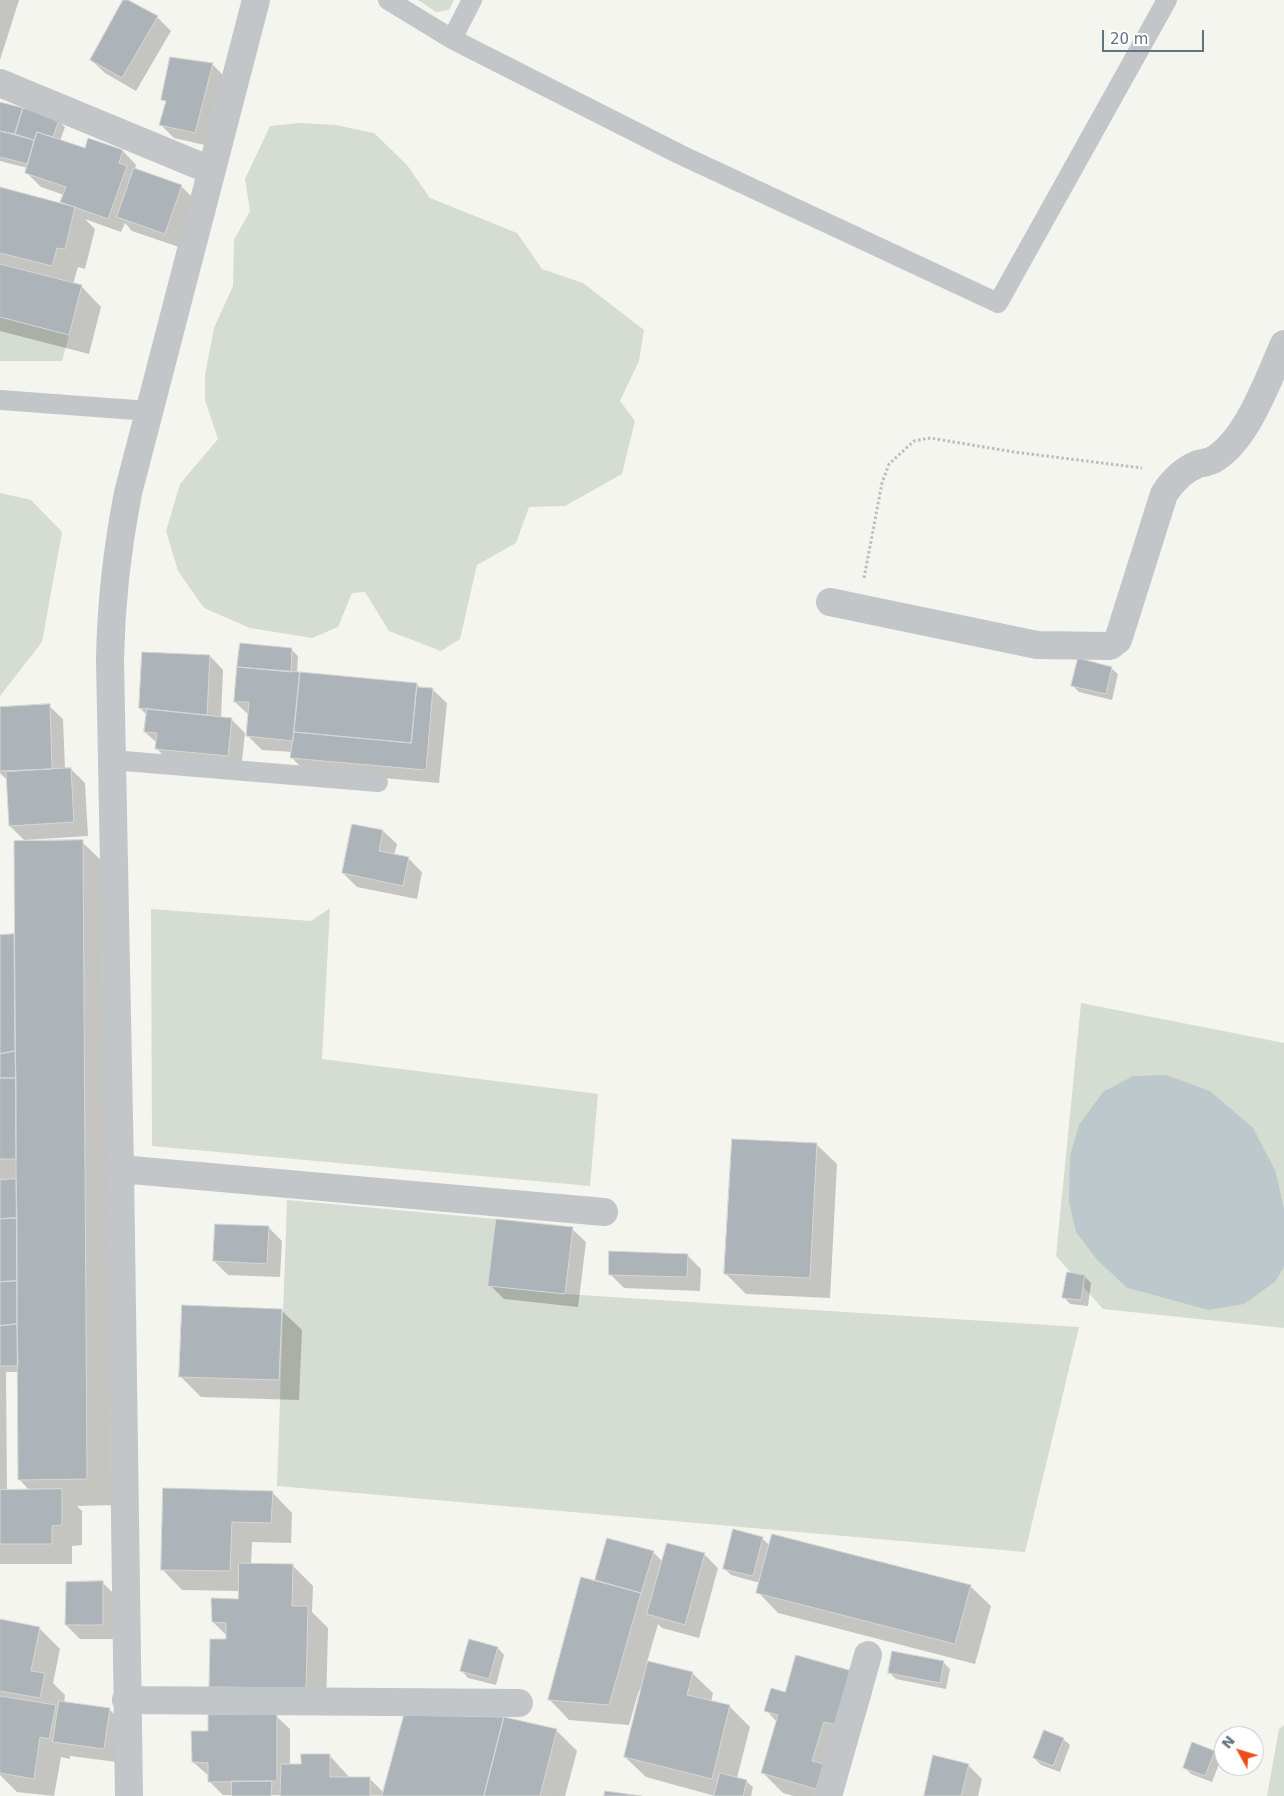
<!DOCTYPE html>
<html>
<head>
<meta charset="utf-8">
<style>
  body { margin:0 }
  #map { position:relative; width:1284px; height:1796px; overflow:hidden; background:#f5f5f0; font-family:"DejaVu Sans",sans-serif }
  canvas { display:block }
  .north { position:absolute; left:1214px; top:1726px; width:50px; height:50px; box-sizing:border-box; background:#fff; border:1px solid #c0c7cd; border-radius:50%; rotate:309deg; font-size:14px; font-weight:700; line-height:20px; text-align:center; color:#627483 }
  .north::after { content:''; display:block; margin:auto; width:18px; height:22px; background:#eb501a; clip-path:polygon(50% 0,100% 100%,50% 72%,0 100%) }
  .scale { position:absolute; left:1102px; top:30px; width:102px; height:22px; box-sizing:border-box; border:2px solid #627483; border-top:0; padding-left:6px; font-size:15px; line-height:18px; white-space:nowrap; color:#627483; -webkit-text-stroke:4px #fff; paint-order:stroke }
</style>
</head>
<body>
<div id="map">
<canvas width="1284" height="1796"></canvas>
<div class="north">N</div>
<div class="scale">20 m</div>
</div>
<script>
const g = document.querySelector('canvas').getContext('2d');
g.lineJoin = 'round';
function paint(path, color) { g.fillStyle = color; g.fill(path, 'evenodd'); }
function stroke(path, color, width, dash) { g.strokeStyle = color; g.lineWidth = width; g.lineCap = dash ? 'butt' : 'round'; g.setLineDash(dash || []); g.stroke(path); }
paint(new Path2D(`
  M418,0H454L449,10L436,12Z
  M300,123L336,125L374,133L407,165L430,198L517,233L542,269L583,283L644,330L639,361L620,401L635,421L622,474L565,506L529,507L516,543L477,565L460,639L441,651L389,631L365,592L352,593L338,627L312,638L250,628L204,608L178,571L166,531L180,484L218,439L205,400V375L214,328L233,286L234,240L250,211L245,179L270,126Z
  M0,317L69,335L62,361H0Z
  M0,493L31,500L62,532L42,642L0,696Z
  M330,908L322,1059L598,1094L590,1186L152,1146L151,909L311,921Z
  M1081,1003L1284,1043V1208L1276,1172L1098,1261L1127,1288L1208,1310L1276,1281L1284,1267V1328L1103,1309L1056,1256Z
  M287,1200L496,1219L489,1286L565,1294L1079,1327L1025,1552L277,1486Z
  M1284,1725V1796H1267L1279,1729Z`), '#d5dcd1');
paint(new Path2D(`
  M1166,1075L1210,1091L1253,1128L1276,1172L1284,1208V1267L1276,1281L1244,1304L1208,1310L1127,1288L1098,1261L1076,1232L1069,1202L1070,1156L1079,1125L1103,1092L1133,1076Z`), '#bdc8cd');
paint(new Path2D(`
  M0,0H19L0,60Z
  M125,0L157,17L171,31L136,91L105,73L91,60Z
  M212,64L226,78L209,146L174,138L160,124L167,103L163,99Z
  M0,103L58,121L65,127L60,141L85,150L123,151L136,165L135,169L181,186L195,200L179,247L132,231L125,223L121,232L85,219L95,229L85,269L78,267L73,284L81,286L101,307L89,354L0,331V189L66,206L62,202L64,195L41,187L27,173L28,168L0,161Z
  M291,649L298,656L297,673L417,684L421,689L433,690L447,703L439,783L305,771L291,757L292,752L262,750L248,736L249,715L235,702Z
  M210,656L223,670L221,718L231,719L245,733L241,770L170,762L156,748L157,743L145,732L147,715L140,708Z
  M1111,668L1118,674L1112,700L1079,692L1072,685Z
  M49,706L63,719L65,769H71L85,783L88,836L24,840L10,826L8,781L0,773V708Z
  M383,831L397,844L394,856L408,858L422,872L417,899L357,887L343,873Z
  M82,842L109,868L113,1505L77,1506L82,1511V1545L72,1546V1564H0V936H14L16,938ZM6,1372H19L20,1480L30,1491H7Z
  M816,1144L837,1164L830,1298L746,1294L726,1274Z
  M268,1227L282,1241L280,1277L228,1275L214,1261Z
  M572,1229L586,1242L578,1307L504,1299L490,1285Z
  M687,1255L701,1269L700,1291L624,1288L610,1274Z
  M1068,1274L1085,1277L1091,1283L1088,1306L1070,1304L1064,1297Z
  M281,1310L302,1330L299,1400L201,1397L180,1376Z
  M272,1492L292,1513L291,1543L252,1542L251,1565H292L313,1586L312,1612L328,1628L326,1708L227,1640V1636L213,1622L239,1600L240,1591L182,1590L162,1569Z
  M762,1538L770,1546L970,1586L991,1606L975,1664L778,1613L758,1592L760,1583L731,1575L724,1568Z
  M653,1552L663,1562L704,1554L718,1568L699,1638L662,1628L658,1624L647,1662L692,1673L713,1693L711,1702L729,1706L750,1727L737,1778L746,1781L753,1787L751,1796H715L646,1777L625,1757L641,1691L639,1690L629,1725L569,1720L549,1699L600,1583L596,1579Z
  M103,1583L116,1596V1639H80L66,1625Z
  M0,1621L39,1628L60,1649L53,1683L65,1695L64,1703L109,1709L123,1723L117,1762L70,1756V1759L61,1757L54,1796L17,1792L0,1775Z
  M498,1648L504,1655L496,1685L468,1678L462,1671Z
  M943,1662L950,1669L946,1689L896,1679L889,1672Z
  M851,1672L872,1693L841,1796H794L783,1793L762,1772L777,1722L766,1710L786,1694Z
  M276,1716L290,1729V1765H303L330,1756L350,1778L370,1779L384,1793L556,1730L577,1751L565,1796L223,1795L209,1781V1776L193,1762L210,1732Z
  M1063,1739L1070,1745L1060,1772L1041,1765L1034,1758Z
  M1214,1752L1221,1759L1212,1782L1191,1774L1184,1767Z
  M968,1765L982,1779L978,1796H925Z`), '#0003');
const building = new Path2D(`
  M123,0H128L158,16L122,78L90,60Z
  M170,57L213,63L195,133L159,125L166,101L161,100Z
  M0,102L23,108L15,134L0,131Z
  M23,108L59,120L53,137L37,132L34,140L15,134Z
  M0,131L34,140L28,164L0,157Z
  M37,132L85,148L88,138L123,150L119,163L127,166L108,219L60,202L66,187L25,173Z
  M134,168L182,185L165,234L117,217Z
  M0,187L75,207L65,249L57,248L52,266L0,253Z
  M0,264L82,285L69,335L0,317Z
  M240,643L292,648L291,672L237,667Z
  M142,652L210,655L207,715L139,708Z
  M1078,658L1112,667L1106,694L1071,686Z
  M237,667L300,672L293,741L246,736L249,702H234Z
  M300,672L417,683L411,743L294,732Z
  M417,687L433,688L426,770L290,758L294,732L411,743Z
  M50,704L52,769L0,771V707Z
  M147,709L232,718L228,756L155,749L157,733L144,732Z
  M71,768L74,822L9,826L6,772Z
  M352,824L383,830L379,851L409,857L403,886L342,873Z
  M83,840L87,1479L18,1480L14,841Z
  M14,934L15,1051L0,1054V935Z
  M15,1051L16,1078H0V1054Z
  M0,1078H16V1159H0Z
  M732,1139L817,1143L810,1278L724,1274Z
  M16,1179L17,1218L0,1219V1180Z
  M17,1218V1281L0,1282V1219Z
  M496,1219L573,1227L565,1294L488,1286Z
  M215,1224L269,1226L267,1264L213,1261Z
  M609,1251L688,1254L687,1277L609,1275Z
  M1067,1272L1085,1275L1081,1300L1062,1298Z
  M17,1281V1324L0,1326V1282Z
  M182,1305L282,1309L279,1380L179,1377Z
  M17,1324L18,1366H0V1326Z
  M163,1488L273,1491L271,1523L232,1522L230,1571L161,1570Z
  M62,1489V1525L52,1526V1544H0V1490Z
  M733,1529L763,1537L753,1576L723,1569Z
  M772,1534L971,1585L955,1644L756,1593Z
  M607,1538L654,1551L641,1593L595,1580Z
  M667,1543L705,1553L685,1625L647,1614Z
  M239,1563L293,1564L292,1606H308L306,1688L209,1687L210,1639H226V1623L212,1622L211,1598L238,1599Z
  M581,1577L641,1593L609,1705L548,1700Z
  M103,1581V1625H65L66,1582Z
  M0,1619L40,1627L31,1671L45,1673L40,1698L0,1691Z
  M469,1639L498,1647L489,1679L460,1671Z
  M892,1651L944,1661L940,1683L888,1673Z
  M796,1655L852,1671L836,1725L824,1722L812,1761L824,1764L816,1789L761,1773L778,1715L764,1711L771,1688L785,1692Z
  M648,1661L693,1672L687,1695L730,1705L712,1779L624,1757Z
  M0,1696L56,1705L49,1739L40,1737L34,1779L0,1773Z
  M59,1701L110,1708L104,1749L53,1742Z
  M277,1714V1781L208,1782V1763L192,1762L191,1731H208V1715Z
  M404,1715L504,1717L484,1796H382Z
  M504,1717L557,1729L540,1796H484Z
  M1044,1730L1064,1738L1053,1766L1033,1758Z
  M1192,1742L1215,1751L1205,1776L1183,1768Z
  M301,1754H330V1777H370V1796H280L281,1764H301Z
  M933,1755L969,1764L961,1796H924Z
  M720,1773L747,1780L743,1796H714Z
  M232,1781H272L271,1796H232Z
  M605,1791L642,1796H604Z`);
paint(building, '#acb4b9');
stroke(building, '#d6d6d3', 1);
stroke(new Path2D(`
  M864,578L882,483L889,464L914,441L930,438L1014,452L1142,468`), '#bbbec0', 3, [2.5, 2.5]);
stroke(new Path2D(`
  M388,0L452,39L679,154L998,303L1167,0
  M452,39L472,0
  M0,400L149,411
  M112,760L378,782`), '#c2c6c9', 20);
stroke(new Path2D(`
  M0,83L210,170
  M830,602L1037,645L1110,646L1118,640L1164,494C1173,480 1183,470 1198,464C1204,463 1212,461 1216,458C1248,438 1269,377 1284,344
  M120,1169L604,1212
  M126,1700L519,1703
  M129,1796L120,1169L110,660C111,603 117,549 128,493L256,0
  M828,1796L868,1655`), '#c2c6c9', 28);
</script>
</body>
</html>
